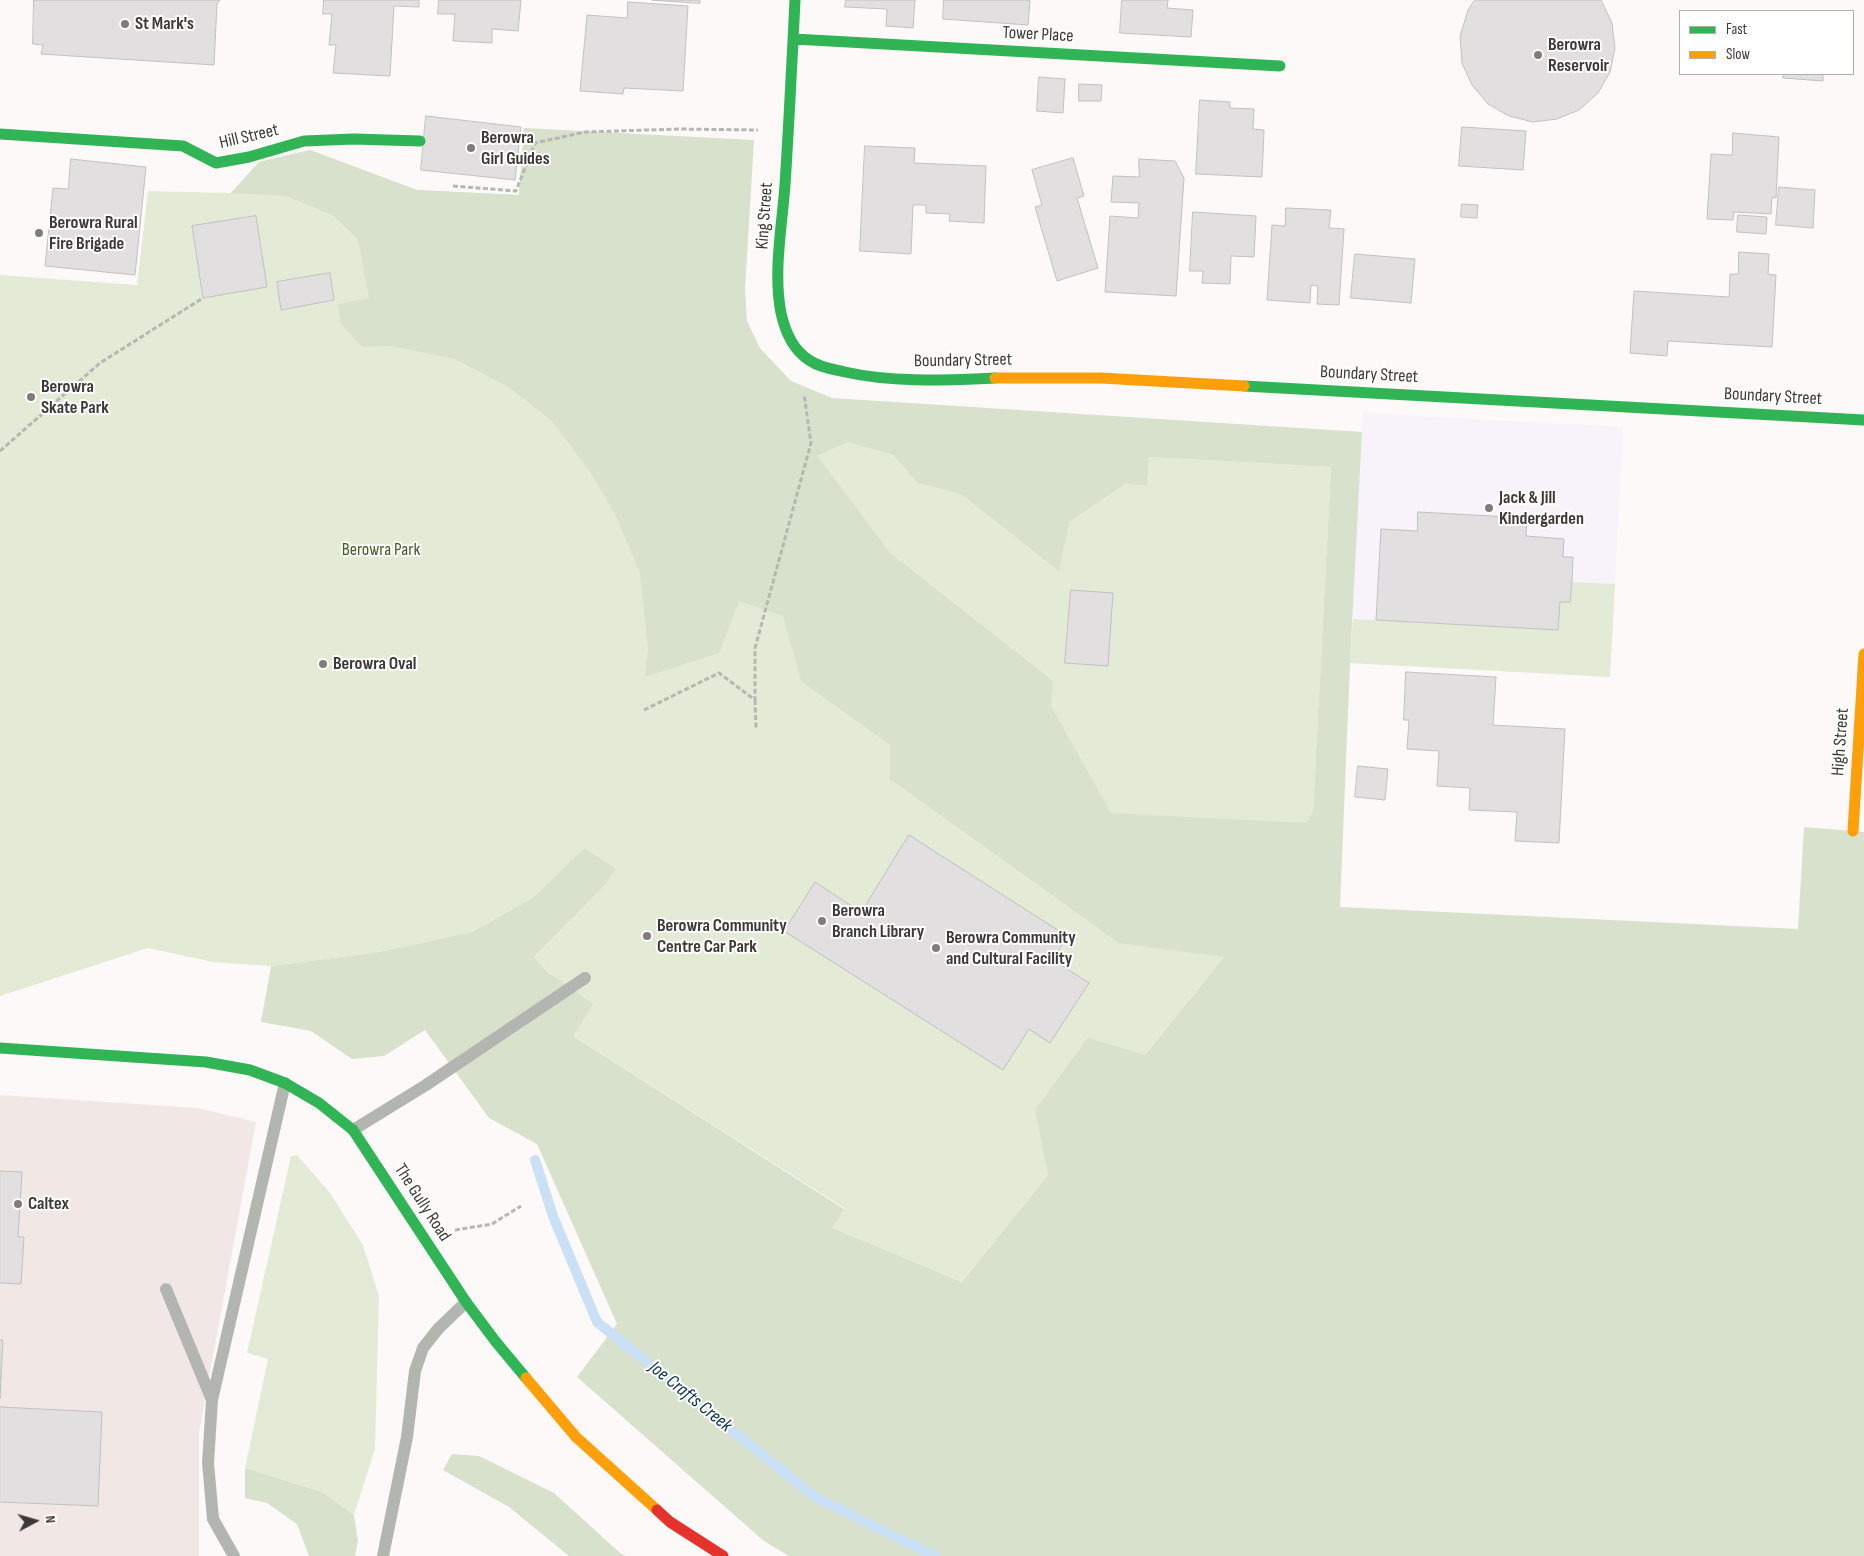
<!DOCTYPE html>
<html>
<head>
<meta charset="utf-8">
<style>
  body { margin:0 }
  #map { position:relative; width:1864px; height:1556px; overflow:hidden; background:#fdf9f8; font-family:"Sofia Sans Condensed",sans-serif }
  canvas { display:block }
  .legend { position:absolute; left:1679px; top:10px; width:175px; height:65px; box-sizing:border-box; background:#fff; border:1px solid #b1b0af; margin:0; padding:6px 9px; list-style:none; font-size:15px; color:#3d3937 }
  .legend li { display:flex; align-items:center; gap:10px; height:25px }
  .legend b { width:25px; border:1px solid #b1b0af }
  .north { position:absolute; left:10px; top:1496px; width:50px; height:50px; -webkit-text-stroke:4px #fff; paint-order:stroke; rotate:84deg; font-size:14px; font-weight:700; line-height:20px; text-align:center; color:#3d3937 }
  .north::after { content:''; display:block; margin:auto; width:18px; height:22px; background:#3d3937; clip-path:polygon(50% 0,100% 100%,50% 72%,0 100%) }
</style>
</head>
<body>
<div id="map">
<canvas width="1864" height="1556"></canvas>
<ul class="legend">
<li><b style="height:6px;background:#30b455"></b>Fast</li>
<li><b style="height:6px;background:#ff9f0a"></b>Slow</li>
</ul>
<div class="north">N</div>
</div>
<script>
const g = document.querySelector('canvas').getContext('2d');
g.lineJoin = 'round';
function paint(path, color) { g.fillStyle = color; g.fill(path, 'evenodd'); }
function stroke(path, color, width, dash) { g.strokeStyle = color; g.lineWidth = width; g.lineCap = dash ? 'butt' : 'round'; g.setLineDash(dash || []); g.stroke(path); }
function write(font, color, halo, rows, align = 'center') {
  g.font = font + ' "Sofia Sans Condensed",sans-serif'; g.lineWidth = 4; g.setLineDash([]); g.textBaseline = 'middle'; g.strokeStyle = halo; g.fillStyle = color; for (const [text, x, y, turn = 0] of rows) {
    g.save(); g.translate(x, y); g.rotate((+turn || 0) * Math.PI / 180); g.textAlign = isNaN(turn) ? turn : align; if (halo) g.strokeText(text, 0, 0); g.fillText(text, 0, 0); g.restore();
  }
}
paint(new Path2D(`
  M0,1095L198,1108L256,1122L199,1432V1556H0Z`), '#f1e7e5');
paint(new Path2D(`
  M1363,413L1623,427L1610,677L1350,663Z`), '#f8f2fb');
paint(new Path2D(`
  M524,128L712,403L1059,479L1147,486L1149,457L1331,467L1313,812L1224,957L962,1282L831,1228L844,1208L573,1036L555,978L534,957L604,886L584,848L534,897L472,932L379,952L270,966L213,962L148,948L0,996V275L137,285L148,191L231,193L259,162L310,150L417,190L519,195Z
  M1572,582L1615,584L1610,677L1350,663L1353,619L1558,630L1560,602H1570Z
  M297,1155L330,1193L363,1245L379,1296L375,1449L354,1515L322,1492L245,1468L268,1359L247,1353L291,1156Z`), '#e3ebd6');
paint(new Path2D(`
  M524,128L754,140L745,289L747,321L760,348L791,381L832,398L1362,432L1350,663L1340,907L1798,929L1804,827L1864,832V1556H789L764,1541L577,1377L617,1324L537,1144L489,1118L425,1030L384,1056L352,1059L311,1031L261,1022L271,966L379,952L472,932L534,897L584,848L616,869L604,886L534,957L549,973L593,1004L573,1036L844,1209L832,1228L962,1282L1048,1175L1035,1110L1088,1038L1145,1055L1224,957L1119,943L890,779V745L801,681L783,616L739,601L719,653L645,677L648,650L640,573L615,514L591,473L552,421L510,388L455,359L392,346L362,347L341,324L338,304L369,298L358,239L334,216L286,196L231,193L259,162L310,150L417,190L519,195ZM847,442L892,454L918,483L961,494L1059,571L1069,522L1125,484L1147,486L1149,457L1331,467L1313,812L1306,823L1111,813L1051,706L1053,681L890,553L817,456Z
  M452,1454L479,1456L554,1493L619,1552L626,1556H569L509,1507L443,1470Z
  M245,1468L322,1492L354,1515L358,1541L355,1556H309L297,1524L267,1503L245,1498Z`), '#d8e1cb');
stroke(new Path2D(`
  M535,1160L553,1216L597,1322L815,1497L935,1556`), '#c9e0f5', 10);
const building = new Path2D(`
  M34,0H220L217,4L214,65L41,54L43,45L33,44Z
  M324,0H419V7L394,6L390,76L333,73L336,45H329L332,14H323Z
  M439,0H521L518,31L492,29V43L453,41L455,14H438Z
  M652,0H700V3Z
  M846,0H915L913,28L886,26L887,9L845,7Z
  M944,0H1030L1028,25L943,19Z
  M1122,0H1168L1167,8L1193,10L1191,37L1120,33Z
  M1475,0H1601L1612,23L1615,48L1610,72L1598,93L1579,110L1557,119L1533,122L1509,116L1488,104L1472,85L1462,63L1460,36L1468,10Z
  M628,2L688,6L683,91L624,88L623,94L580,91L587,15L627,18Z
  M1784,74H1823V81L1783,78Z
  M1039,77L1065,79L1063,113L1037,111Z
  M1079,84L1102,85L1101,101H1079Z
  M1200,100L1230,102V108L1254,109L1253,129L1264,130L1262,177L1196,174Z
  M426,116L521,127L515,180L421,170Z
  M1462,127L1526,131L1523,170L1459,166Z
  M1733,133L1779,137L1776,198L1772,197L1771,214L1734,212L1733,220L1707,219L1711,154L1732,155Z
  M865,146L915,148L914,163L986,166L984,223L949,221L950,214L926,213V205H913L911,254L860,251Z
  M1073,158L1084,196L1077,198L1098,268L1057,281L1035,207L1042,205L1032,170Z
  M71,159L146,167L135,275L45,266L53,188L68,189Z
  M1139,159L1175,161L1184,178L1176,296L1105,292L1110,216L1138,218L1139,203L1111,202L1113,176L1139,177Z
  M1779,187L1815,190L1813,228L1776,225Z
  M1462,204L1478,205L1477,218L1461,217Z
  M1286,208L1331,210L1329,228L1344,229L1339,305L1317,304L1318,286L1311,285L1310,303L1267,300L1272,225L1285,226Z
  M1193,212L1256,216L1254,257L1231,256L1230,284L1202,283L1203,271H1190Z
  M1738,215L1767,217L1766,234L1737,232Z
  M256,216L267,287L203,298L192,226Z
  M1739,252L1769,254L1768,274L1776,275L1772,347L1668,341L1667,356L1630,353L1634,291L1729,297L1730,274H1738Z
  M1355,254L1415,259L1411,303L1351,298Z
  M330,273L334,300L281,310L277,282Z
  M1418,512L1527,518L1526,536L1564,539L1563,557H1573L1572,582L1570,602H1560L1558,630L1376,620L1381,529L1417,531Z
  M1071,590L1113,593L1108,666L1065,663Z
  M1406,672L1496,677L1493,725L1565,729L1559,843L1515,841L1517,812L1469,810L1470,788L1437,786L1439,751L1407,749L1409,720H1404Z
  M1358,766L1388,769L1385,800L1355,797Z
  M909,835L1067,936L1053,960L1089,983L1050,1043L1029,1029L1003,1070L784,931L815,882L861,912Z
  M0,1171L22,1172L18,1237H24L21,1284L0,1283Z
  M0,1340H3L0,1398Z
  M0,1407L102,1412L98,1506L0,1502Z`);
paint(building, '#e1dfe0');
stroke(building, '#c2c0c2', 1);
stroke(new Path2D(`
  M453,186L516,191L535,143L585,132L679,129L758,130
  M0,451L100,363L203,298
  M755,700L756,729
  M644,710L719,673L755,700V648L811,443L804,394
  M455,1230L492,1224L521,1206`), '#b6b7b3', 3, [5, 2.5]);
stroke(new Path2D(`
  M353,1130L426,1085L585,978
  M166,1289L212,1400
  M234,1556L213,1519L208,1463L212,1400L285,1083
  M383,1556L407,1437L415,1371L423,1348L438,1329L466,1302`), '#b3b5b1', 12);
stroke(new Path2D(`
  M795,0C792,62 789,123 785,185C782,226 773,273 781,313C785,331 793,350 809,360C820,368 833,369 845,372C894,383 945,380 995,378
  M794,39L1280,66
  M0,134L183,146L216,163L249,157L304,141L354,139L420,141
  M1244,386L1864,420
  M0,1048L206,1062L250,1070L285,1083L319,1103L353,1130L466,1302L496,1342L526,1378`), '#30b455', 11);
stroke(new Path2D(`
  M995,378H1101L1244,386
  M1853,831L1864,654
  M526,1378L576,1437L657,1510`), '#ff9f0a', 11);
stroke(new Path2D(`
  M657,1510L670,1522L723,1556`), '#e5322d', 11);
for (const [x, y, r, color] of [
  [125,24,5,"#807c7b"],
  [1538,55,5,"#807c7b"],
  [471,148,5,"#807c7b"],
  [39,233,5,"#807c7b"],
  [31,397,5,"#807c7b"],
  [1489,508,5,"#807c7b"],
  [323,664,5,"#807c7b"],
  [822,921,5,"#807c7b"],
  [647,936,5,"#807c7b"],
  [936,948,5,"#807c7b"],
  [18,1204,5,"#807c7b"]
]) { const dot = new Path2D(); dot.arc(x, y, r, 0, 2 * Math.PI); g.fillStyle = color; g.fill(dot); stroke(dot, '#fff', 2); }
write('bold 18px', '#3d3937', '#fff', [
  ["St Mark's",135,24],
  ["Berowra",1548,45],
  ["Reservoir",1548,66],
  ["Berowra",481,138],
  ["Girl Guides",481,159],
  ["Berowra Rural",49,223],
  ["Fire Brigade",49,244],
  ["Berowra",41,387],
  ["Skate Park",41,408],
  ["Jack & Jill",1499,498],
  ["Kindergarden",1499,519],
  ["Berowra Oval",333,664],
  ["Berowra",832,911],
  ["Branch Library",832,932],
  ["Berowra Community",657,926],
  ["Centre Car Park",657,947],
  ["Berowra Community",946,938],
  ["and Cultural Facility",946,959],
  ["Caltex",28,1204]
], 'left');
write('18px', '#3d3937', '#fff', [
  ["Tower Place",1038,35,3],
  ["Hill Street",249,137,-13],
  ["King Street",765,216,-86],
  ["Boundary Street",963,361,-1],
  ["Boundary Street",1369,375,3],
  ["Boundary Street",1773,397,3],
  ["High Street",1841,742,-86],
  ["The Gully Road",422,1203,57]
]);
write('18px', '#445d25', '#fff', [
  ["Berowra Park",381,550]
]);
write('italic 19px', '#0b3250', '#fff', [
  ["Joe Crafts Creek",690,1397,39]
]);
</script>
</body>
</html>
